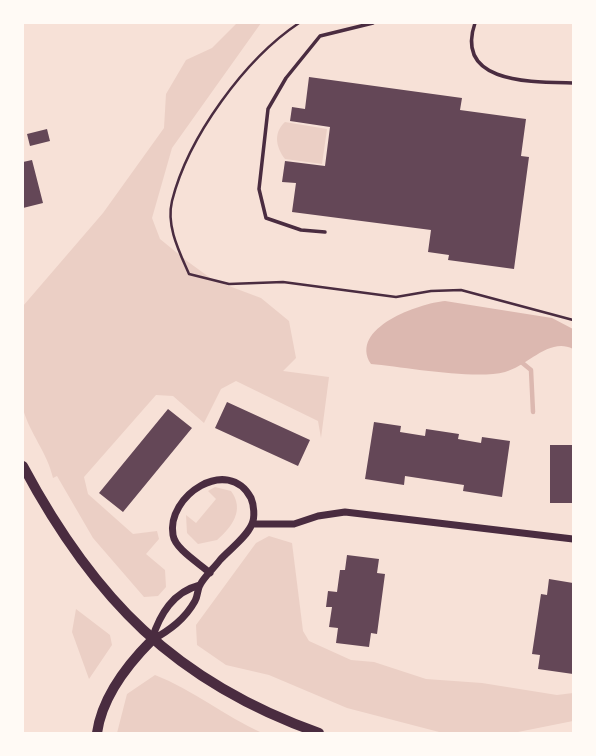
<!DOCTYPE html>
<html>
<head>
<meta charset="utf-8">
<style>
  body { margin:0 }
  #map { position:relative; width:596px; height:756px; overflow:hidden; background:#f7e1d7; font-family:Mulish,sans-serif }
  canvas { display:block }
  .frame { position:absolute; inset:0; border:24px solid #fffaf5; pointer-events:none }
</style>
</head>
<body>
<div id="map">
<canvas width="596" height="756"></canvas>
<div class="frame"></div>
</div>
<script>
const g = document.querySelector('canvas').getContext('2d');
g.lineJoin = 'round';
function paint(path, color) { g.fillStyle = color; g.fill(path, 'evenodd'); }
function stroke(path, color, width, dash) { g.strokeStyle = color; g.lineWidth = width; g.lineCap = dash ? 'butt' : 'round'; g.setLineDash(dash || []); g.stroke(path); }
paint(new Path2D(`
  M237,23H261L172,148L152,218L160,239L187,261L213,280L261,298L289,321L296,358L283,371L329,377L321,438L318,421L236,381L221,389L204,423L173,396L156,395L84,477L88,494L133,534L157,531L159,539L146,554L165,570L166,587L158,596L144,597L93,538L57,476L53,478C47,452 30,434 23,409V306L103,213L164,128L166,94L186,60L212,48Z
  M285,122L327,129L322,164L285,159C276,147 273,133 285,122Z
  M215,487L231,491C245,510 232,527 217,540L198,544L187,533L186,515L196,523L216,499L208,491Z
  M269,536L292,543L303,631L309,641L351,660L374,662L426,679L482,683L557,695L573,693V721L518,732L443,733L347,708L269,675L226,665L197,645L196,625L256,543Z
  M76,609L110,635L112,645L89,679L72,632Z
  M155,675C193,690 225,716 262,733H117L127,694Z`), '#ebcfc5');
paint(new Path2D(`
  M445,301L552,318L573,329V349C549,337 528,366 505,372C475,380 404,367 371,364C348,328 420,303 445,301Z`), '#dcb8b0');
stroke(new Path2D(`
  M520,361L531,370L533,412`), '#dcb8b0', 4.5);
paint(new Path2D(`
  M309,77L462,98L460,110L526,119L521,156L529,157L514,269L448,260L449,255L428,252L431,230L292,212L296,183L282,182L285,161L325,166L330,127L290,121L292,107L305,109Z
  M47,129L50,141L30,146L27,134Z
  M32,160L43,203L23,208V162Z
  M227,402L310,440L298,466L215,428Z
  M168,409L192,428L123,512L99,493Z
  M374,422L401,426L400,432L425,436L426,429L459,434L458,439L481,443L482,437L510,441L502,497L463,491L464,485L405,476L404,485L365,479Z
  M550,445H573V503H550Z
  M347,555L379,559L377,573L385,574L377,634L371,633L369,647L336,643L338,628L329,627L332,607H326L328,591L337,592L340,570H345Z
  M549,579L573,583V674L538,669L540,655L532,654L541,594L547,595Z`), '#644757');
stroke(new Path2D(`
  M299,23C245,59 188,137 172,201C166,226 179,251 189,274L229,284L283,282L396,297L431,291L461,290L573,320`), '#4a2c40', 2.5);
stroke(new Path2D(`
  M475,23C454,84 532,82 573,83
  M325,232L301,230L266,218L259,189L268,109L286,78L320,36L373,23`), '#4a2c40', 3.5);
stroke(new Path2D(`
  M252,524H294L318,516L345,512L573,539
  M152,639C160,614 173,592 200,585
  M152,640C170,630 185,619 195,601C198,596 197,590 200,585C204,577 214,568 220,560C230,549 246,538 252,524C255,517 254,505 251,498C228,455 166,496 173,535C175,549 199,563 210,573`), '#4a2c40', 7);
stroke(new Path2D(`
  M97,733C102,697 127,665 152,640`), '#4a2c40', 10);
stroke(new Path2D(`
  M23,466C94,599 175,682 319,733`), '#4a2c40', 10);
</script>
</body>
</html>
